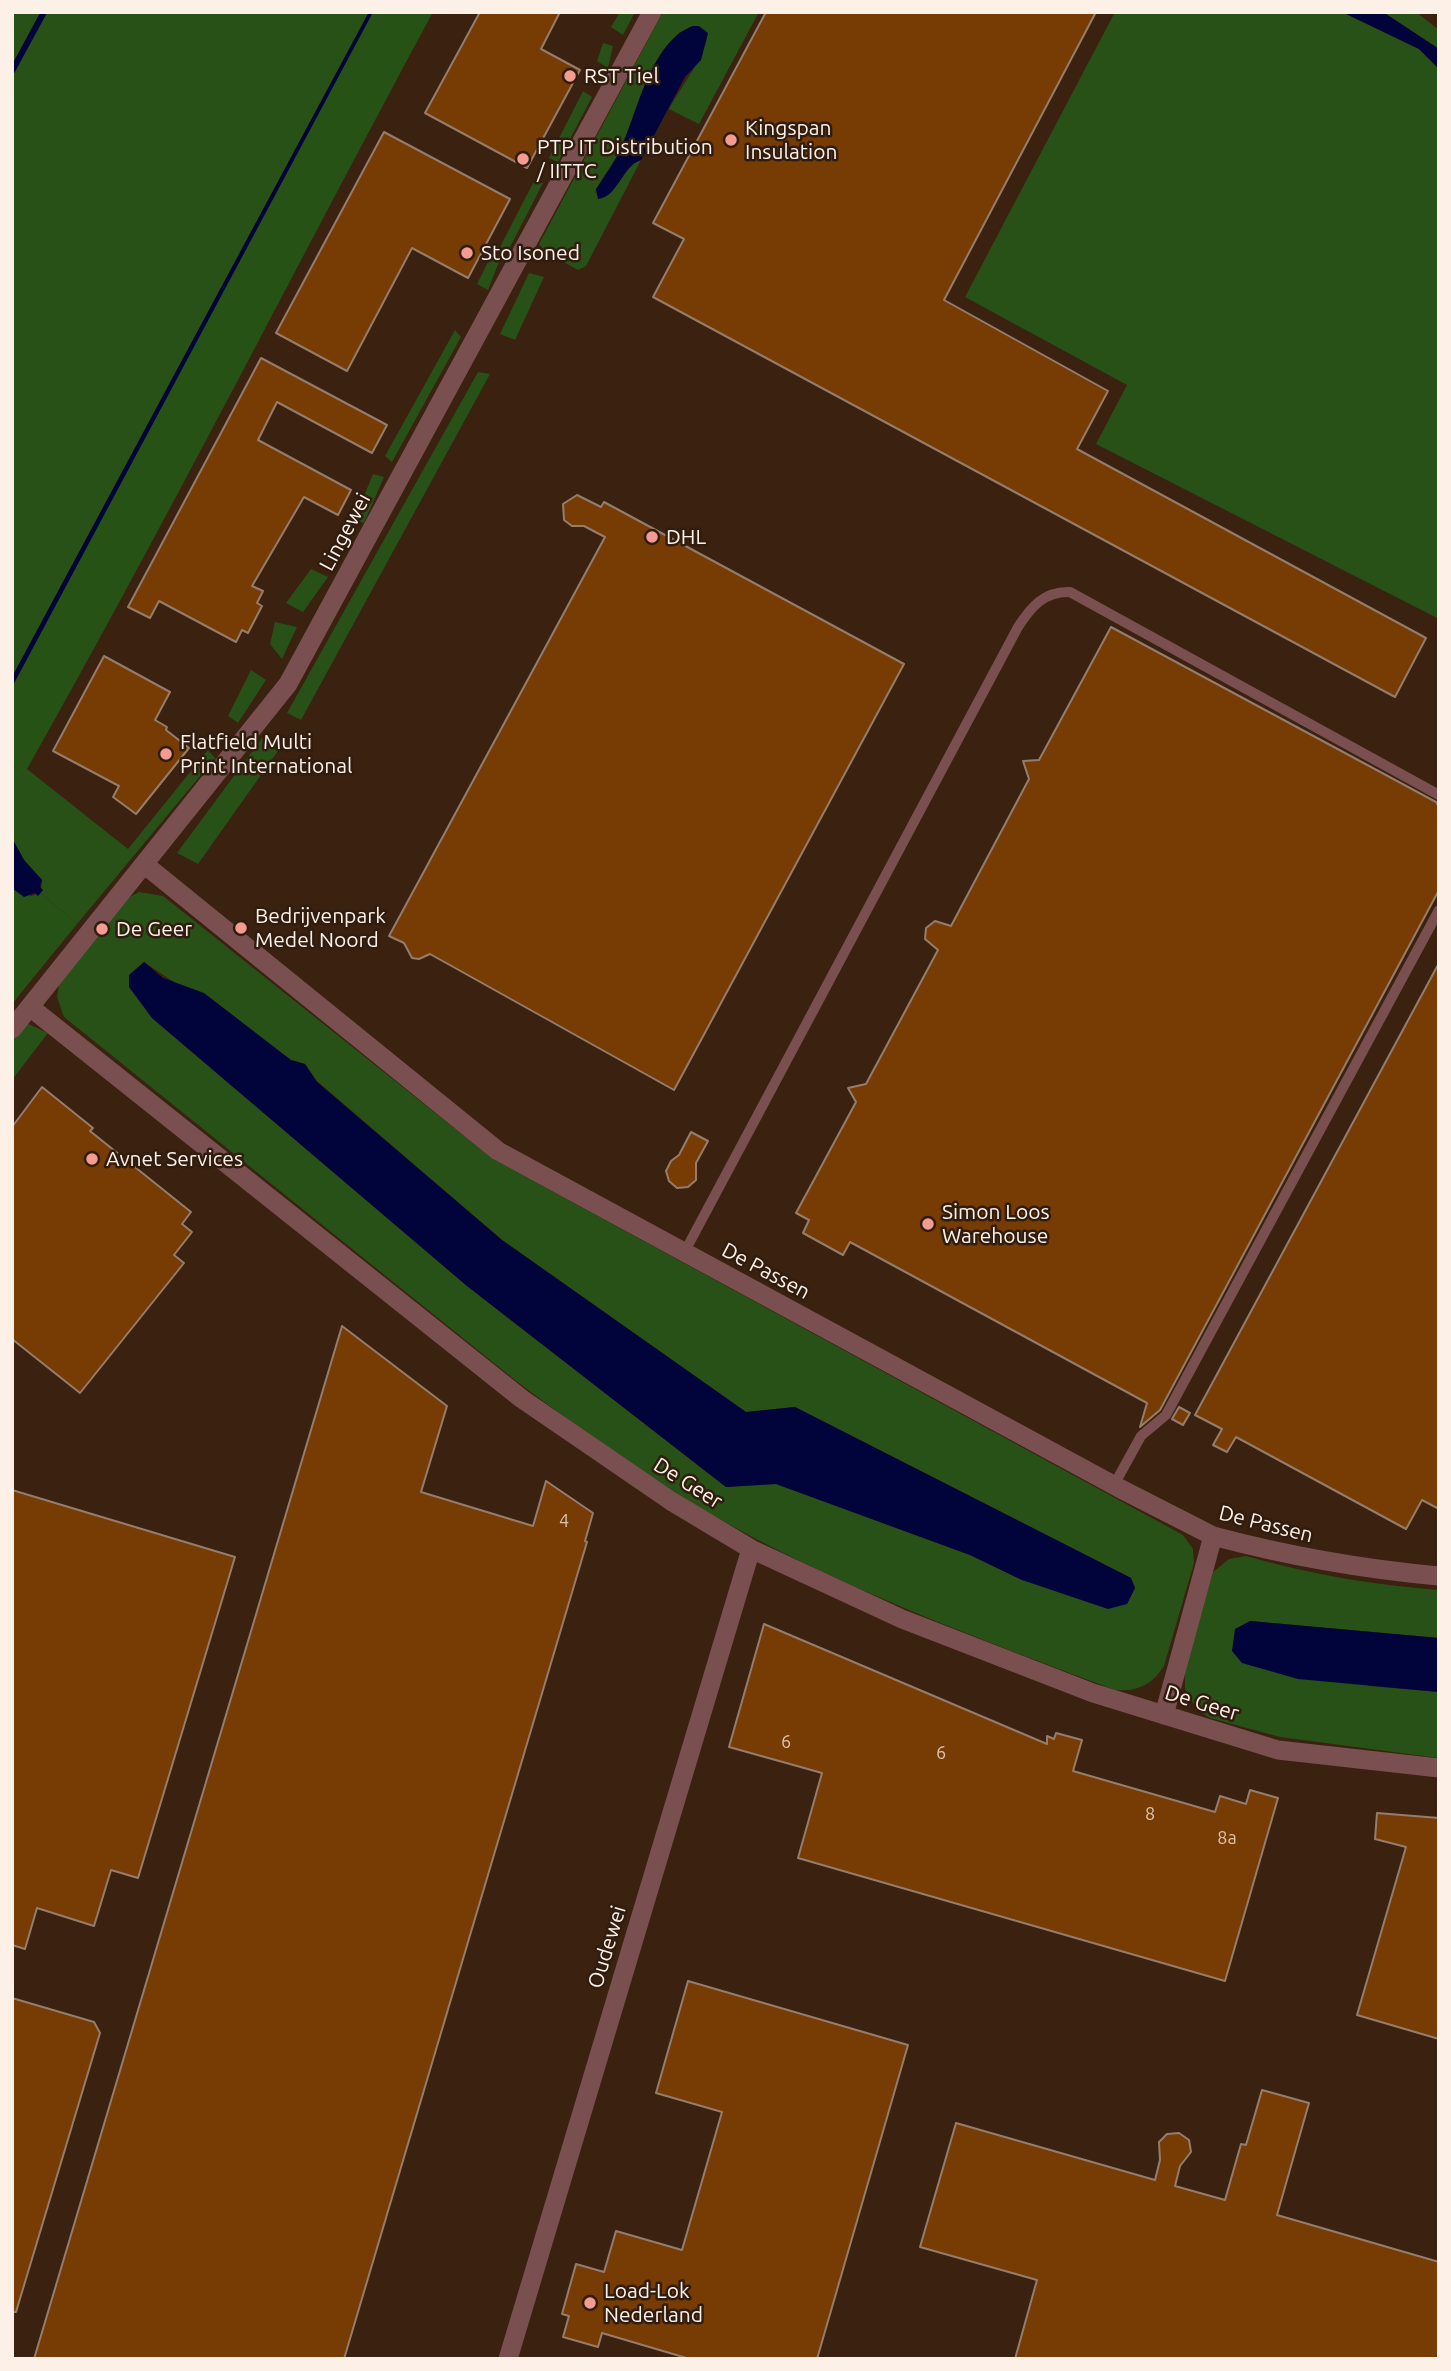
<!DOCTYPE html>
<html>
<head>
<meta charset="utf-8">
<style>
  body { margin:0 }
  #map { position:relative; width:1451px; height:2371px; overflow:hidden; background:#301d10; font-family:Ubuntu,sans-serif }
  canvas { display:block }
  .frame { position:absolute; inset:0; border:14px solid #fdf0e7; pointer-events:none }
</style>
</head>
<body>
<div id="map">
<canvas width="1451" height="2371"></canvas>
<div class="frame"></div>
</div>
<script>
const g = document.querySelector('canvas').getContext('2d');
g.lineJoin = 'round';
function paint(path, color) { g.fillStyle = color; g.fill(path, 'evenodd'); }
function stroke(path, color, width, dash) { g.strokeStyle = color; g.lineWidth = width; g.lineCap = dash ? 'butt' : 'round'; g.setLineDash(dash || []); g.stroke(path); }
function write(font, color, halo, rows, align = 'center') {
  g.font = font + ' Ubuntu,sans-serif'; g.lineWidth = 5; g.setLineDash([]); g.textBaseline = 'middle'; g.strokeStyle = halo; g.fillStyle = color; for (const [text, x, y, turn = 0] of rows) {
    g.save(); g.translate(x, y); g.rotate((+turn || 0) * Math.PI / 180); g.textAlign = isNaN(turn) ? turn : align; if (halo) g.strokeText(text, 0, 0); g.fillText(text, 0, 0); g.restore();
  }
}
paint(new Path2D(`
  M370,12H1439V2359H12V667L225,285Z`), '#3a2110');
paint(new Path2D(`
  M12,12H369L12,677Z
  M620,12H635L623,35L611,27Z
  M663,12H759L699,124L669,109C679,90 709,51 707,33L680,32C648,62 638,108 622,147C615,163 601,177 595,193L612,191L632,164L641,160L586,266L578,270L543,250L539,244Z
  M1115,12H1342L1419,49L1439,69V619L1096,444L1127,385L965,297Z
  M1383,12H1416L1439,30V49Z
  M603,43L613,46L608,68L597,61Z
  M583,91L592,97L558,162L549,158Z
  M533,183H543L507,253L499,249Z
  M490,258L499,262L488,290L477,284Z
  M529,273L544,277L515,340L500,334Z
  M455,330L461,337L392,462L385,456Z
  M478,372L490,374L301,720L287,713Z
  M373,474L384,477L364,523L354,520Z
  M311,569L328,577L303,612L286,603Z
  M275,622L297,627L282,659L270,644Z
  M251,670L266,680L238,723L228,716Z
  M262,738L278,751L198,864L177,853Z
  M208,750L215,758L77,924L41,893L42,880L24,860L12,838V765L18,769H27L128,849Z
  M139,892L163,896L493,1159L1183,1535L1193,1549L1194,1563L1164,1666C1152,1685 1137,1692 1115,1690C977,1638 835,1586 707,1512C640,1472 577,1427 515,1380L64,1017L57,997L59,984L126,899ZM144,962L291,1060L305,1064L317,1081L502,1240L746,1412L795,1407L1131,1578L1135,1588L1127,1604L1022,1580L970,1555L776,1484L726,1487L467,1286L152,1018Z
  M26,1023L48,1033L12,1080V1041Z
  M1246,1556C1310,1574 1372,1585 1439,1590V1638L1250,1621L1370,1686L1439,1692V1758L1280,1737L1210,1718L1197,1710L1185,1689V1670L1213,1572L1229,1559Z`), '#275117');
paint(new Path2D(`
  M373,12H433C297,264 168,520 27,769H18L12,765V687Z
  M12,888L31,896L41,893L77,924L12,1004Z`), '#275215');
paint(new Path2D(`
  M369,12H373L12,687V677Z
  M1342,12H1383L1439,49V69L1419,49Z
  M693,26H699L708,33L701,60L685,77L641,160C622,166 618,197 598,199L596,189C605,176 614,163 621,148C638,111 651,41 693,26Z
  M12,838L24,860L42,880L40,887L43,890L38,896L35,893L24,897L12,888Z
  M144,962L163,978L204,993L291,1060L305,1064L317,1082L502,1240L746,1412L795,1407L1131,1578L1135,1588L1127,1604L1108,1609L1022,1580L970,1555L776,1484L726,1487L467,1286L152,1018L129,987V975Z
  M1250,1621L1439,1638V1692L1298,1679L1242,1663L1232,1651L1235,1629Z`), '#00043a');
stroke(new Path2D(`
  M12,71L44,12`), '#00043a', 6);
const building = new Path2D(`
  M480,12H560L541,49L580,70L527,168L425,113Z
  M766,12H1096L944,300L1108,391L1077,449L1426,638L1395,697L653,297L684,239L653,223Z
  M384,132L510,199L468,278L412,248L347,371L276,333Z
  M261,358L387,425L372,453L277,402L258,440L351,490L338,515L304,497L252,586L263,591L257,603L262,606L248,633L242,630L236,642L159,601L150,618L128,607Z
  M577,495L601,507L604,502L904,664L674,1090L430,954L419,959L412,958L404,943L389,936L605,537L584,526H572L564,520L563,504Z
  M1111,627L1436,802L1439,807V890L1160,1410L1140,1427L1147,1403L850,1242L843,1255L803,1233L809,1220L796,1213L856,1102L848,1088L866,1084L938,950L925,939L926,928L935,921L951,926L1029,779L1023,761L1039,760Z
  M104,656L170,692L155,720L167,727L166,730L189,748L136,814L113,797L119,786L53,751Z
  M1439,963V1509L1422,1500L1406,1529L1236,1437L1227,1452L1213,1445L1222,1429L1195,1415Z
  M42,1087L93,1128L90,1131L191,1212L182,1224L192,1232L174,1255L184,1263L80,1393L12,1339V1127Z
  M691,1132L708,1141L696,1163V1180L688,1187L677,1188L669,1181L666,1171L671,1161L679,1155Z
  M342,1326L447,1406L421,1492L533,1526L546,1481L593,1513L585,1541L587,1542L344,2359H34Z
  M1179,1407L1190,1413L1183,1425L1172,1419Z
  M12,1490L235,1557L138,1878L111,1870L94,1926L37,1908L25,1949L12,1945Z
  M764,1624L1047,1744V1736L1054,1739L1056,1733L1082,1740L1073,1771L1215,1812L1220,1796L1246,1804L1250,1790L1278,1798L1225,1981L798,1858L822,1773L729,1747Z
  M1377,1813L1439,1818V2039L1357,2015L1406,1847L1375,1839Z
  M688,1981L908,2045L817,2359H690L602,2333L598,2347L563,2337L569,2316L562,2314L576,2264L604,2272L616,2231L682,2250L722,2112L656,2093Z
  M12,1998L94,2022L100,2033L16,2312H12Z
  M1262,2090L1309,2103L1277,2215L1439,2262V2359H1015L1037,2280L920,2247L956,2123L1155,2180L1160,2160L1159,2142L1167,2134L1179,2133L1189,2140L1191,2152L1180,2166L1175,2186L1225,2200L1241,2144L1246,2145Z`);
paint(building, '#773b04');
stroke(building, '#957d6e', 2);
stroke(new Path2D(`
  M684,1253L1018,627C1031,607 1044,591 1070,592L1439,795
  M1114,1485L1141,1436L1166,1415L1439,910`), '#794f50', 10);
stroke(new Path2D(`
  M144,864L498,1151L1119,1488L1213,1536C1288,1556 1362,1569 1439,1576
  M30,1007L522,1399L671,1501L751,1549L902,1619L1093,1693L1278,1750L1439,1768
  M12,1029L288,684L652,12
  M1164,1715L1213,1536
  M508,2359L751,1549`), '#794f50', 19);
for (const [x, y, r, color] of [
  [570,76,7,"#f59c92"],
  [731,140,7,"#f59c92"],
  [523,159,7,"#f59c92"],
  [467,253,7,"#f59c92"],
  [652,537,7,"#f59c92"],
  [166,754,7,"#f59c92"],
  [241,928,7,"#f59c92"],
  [102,929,7,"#f59c92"],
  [92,1159,7,"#f59c92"],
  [928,1224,7,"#f59c92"],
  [590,2303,7,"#f59c92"]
]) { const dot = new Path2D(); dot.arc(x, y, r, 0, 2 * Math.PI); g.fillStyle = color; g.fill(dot); stroke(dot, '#301d10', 2.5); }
write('18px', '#dcc3ae', null, [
  ["4",564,1521],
  ["6",786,1742],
  ["6",941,1753],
  ["8",1150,1814],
  ["8a",1227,1838]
]);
write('21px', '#fdf0e7', '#301d10', [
  ["RST Tiel",584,76],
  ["Kingspan",745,128],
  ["Insulation",745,152],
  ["PTP IT Distribution",537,147],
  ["/ IITTC",537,171],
  ["Sto Isoned",481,253],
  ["DHL",666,537],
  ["Flatfield Multi",180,742],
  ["Print International",180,766],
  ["Bedrijvenpark",255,916],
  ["Medel Noord",255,940],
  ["De Geer",116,929],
  ["Avnet Services",106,1159],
  ["Simon Loos",942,1212],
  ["Warehouse",942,1236],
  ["Load-Lok",604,2291],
  ["Nederland",604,2315]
], 'left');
write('21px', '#fdf0e7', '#301d10', [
  ["Lingewei",345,532,-62],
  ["De Passen",766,1271,28],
  ["De Geer",688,1483,32],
  ["De Passen",1266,1524,14],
  ["De Geer",1202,1703,17],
  ["Oudewei",607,1947,-73]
]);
</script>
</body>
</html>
